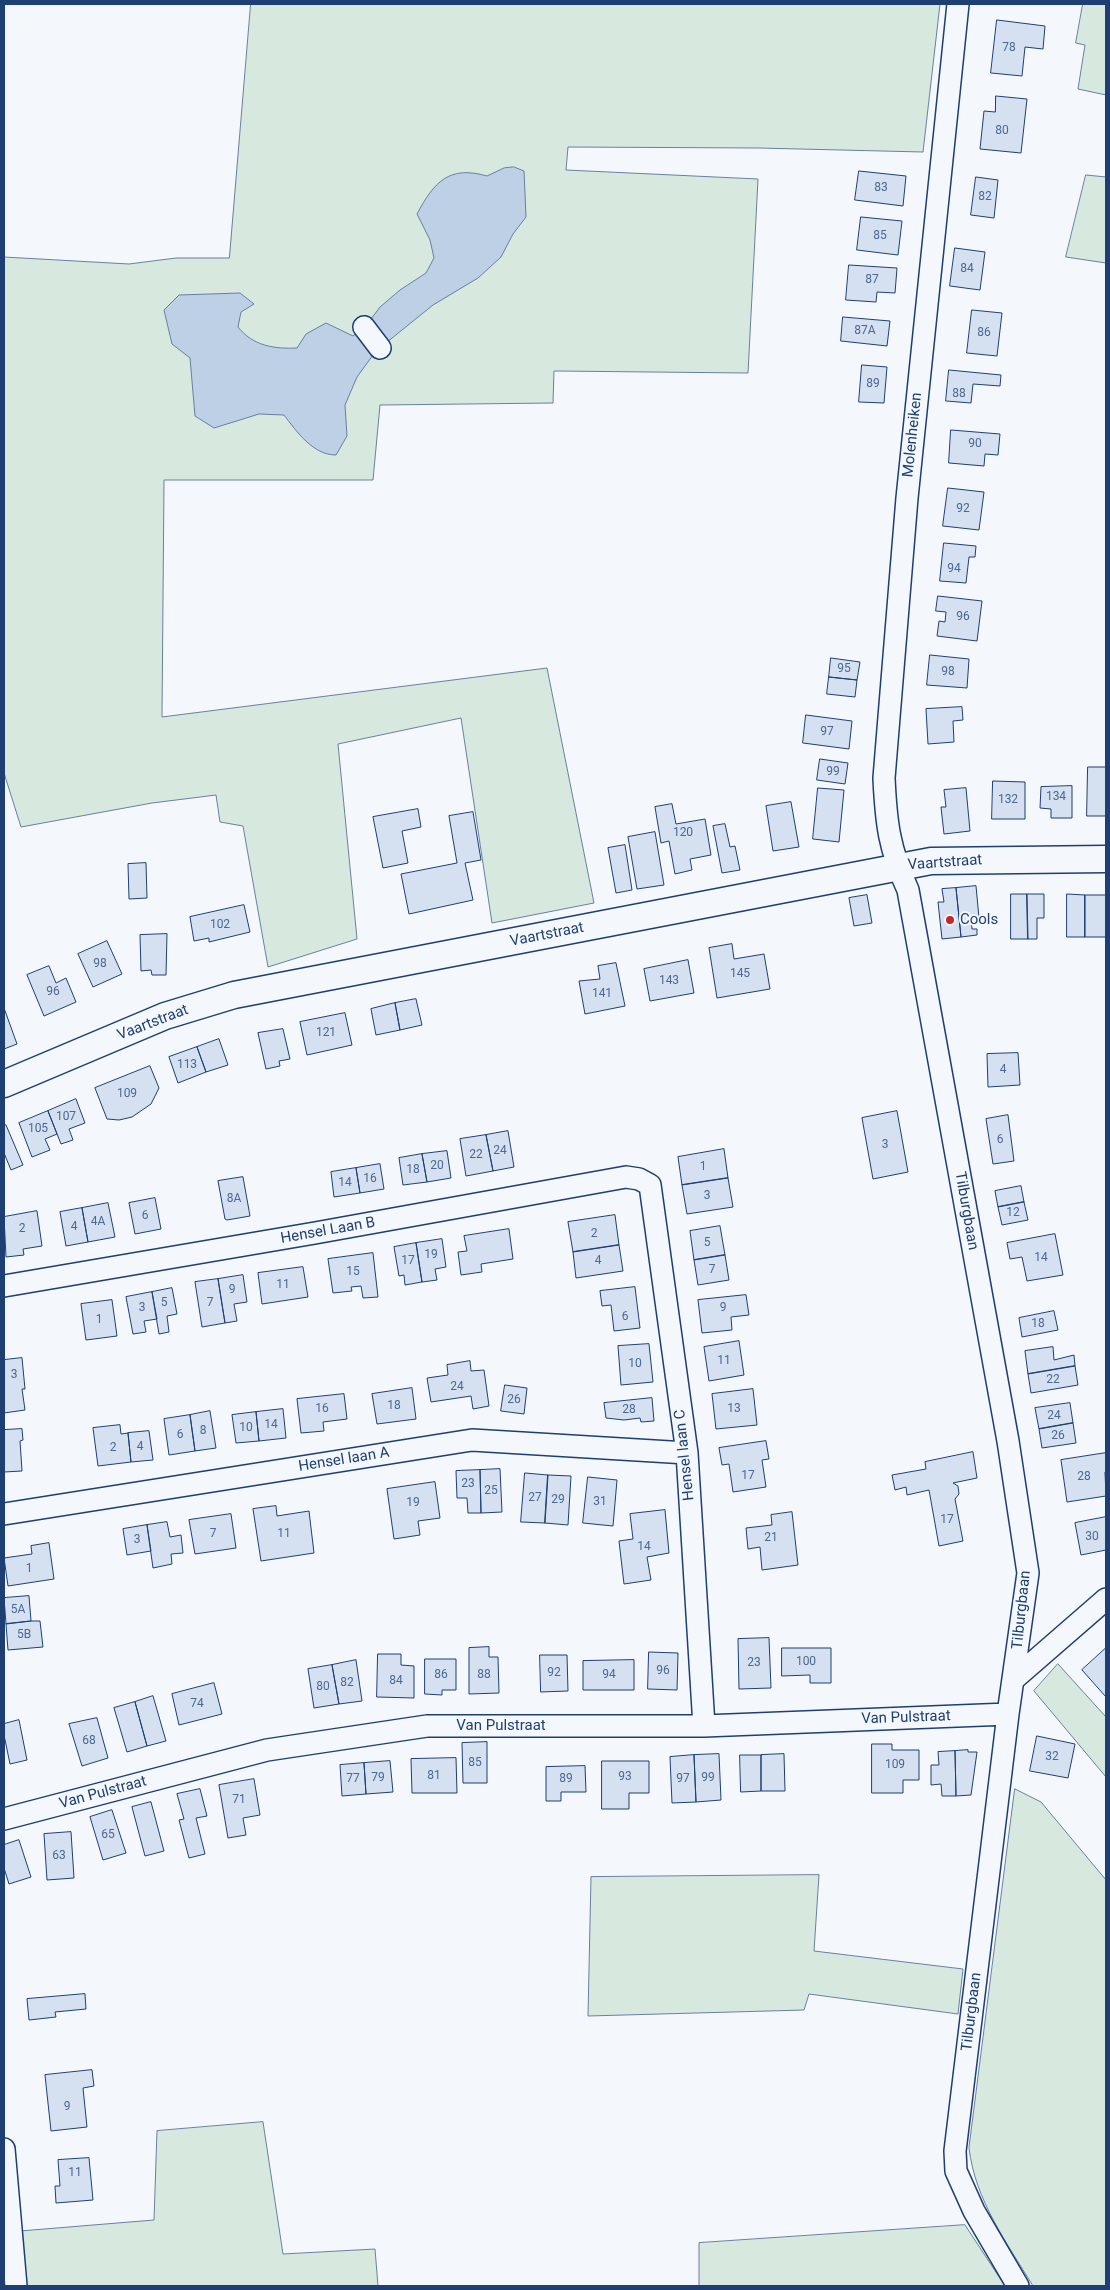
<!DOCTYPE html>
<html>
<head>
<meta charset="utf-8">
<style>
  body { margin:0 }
  #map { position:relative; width:1110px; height:2290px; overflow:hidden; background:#f4f7fb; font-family:Roboto,sans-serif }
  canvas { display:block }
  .frame { position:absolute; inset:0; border:5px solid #1d3f73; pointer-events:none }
</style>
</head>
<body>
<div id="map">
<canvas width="1110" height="2290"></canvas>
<div class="frame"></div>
</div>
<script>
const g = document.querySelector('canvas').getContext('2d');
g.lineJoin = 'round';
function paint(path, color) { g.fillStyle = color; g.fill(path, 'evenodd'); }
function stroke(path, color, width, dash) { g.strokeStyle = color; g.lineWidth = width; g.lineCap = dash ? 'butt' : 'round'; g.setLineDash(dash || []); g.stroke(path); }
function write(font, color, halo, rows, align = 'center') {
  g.font = font + ' Roboto,sans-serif'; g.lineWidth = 4; g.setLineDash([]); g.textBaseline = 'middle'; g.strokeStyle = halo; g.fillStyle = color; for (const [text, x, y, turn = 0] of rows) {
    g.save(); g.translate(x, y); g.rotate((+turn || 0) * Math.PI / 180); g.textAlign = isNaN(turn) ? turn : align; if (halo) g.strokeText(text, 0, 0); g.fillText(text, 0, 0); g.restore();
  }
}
const green = new Path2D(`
  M251,4H940L923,152L759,148L568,147L566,170L758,179L748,373L554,371L553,403L380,405L373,480H164L162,717L547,668L594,903L492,923L461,718L338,744L357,939L268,967L243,826L220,822L216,795L152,803L21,827L4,773V257L129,264L176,258H229Z
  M1083,4H1106V95L1078,89L1085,45L1076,43Z
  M1086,175L1106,177V263L1066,257Z
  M1058,1664L1106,1717V1777L1034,1691Z
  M1015,1789L1041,1802L1106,1880V2286H1033C1007,2243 975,2200 969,2148Z
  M819,1875L814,1951L963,1969L958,2014L809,1994L804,2010L588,2016L591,1877Z
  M263,2122L283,2254L375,2249L378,2286H26L20,2231L154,2220L157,2131Z
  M965,2225L1005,2286H699V2243Z`);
paint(green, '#d7e8df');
stroke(green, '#687fa3', 1);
const water = new Path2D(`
  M514,167L524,171L526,217L513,234L501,257L478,278L433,305L376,351L357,377L345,405L347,436L336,455C313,455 297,432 284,415L259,414L214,428L195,416L190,358L172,344L164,310L179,295L240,293L254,304L241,312L238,327C253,346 274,349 297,348L306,334L326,323L353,336L368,323L380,307L400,290L426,273L434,258L430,240L417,214C434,182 449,165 487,176L504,168Z`);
paint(water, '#bed0e5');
stroke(water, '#687fa3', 1);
const building = new Path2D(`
  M997,20L1045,26L1043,49L1025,47L1022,76L991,73Z
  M996,96L1027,99L1021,153L980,149L984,111L995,112Z
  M859,171L906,176L903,206L855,200Z
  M976,177L998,180L994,218L971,215Z
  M861,217L902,221L898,255L857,250Z
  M955,248L985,252L980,290L950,286Z
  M849,265L897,268L895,293L877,292L876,302L846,300Z
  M972,310L1002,313L997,356L967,353Z
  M843,317L890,321L887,346L841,341Z
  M862,365L887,367L884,403L859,402Z
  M949,370L1001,375L1000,386L973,384L971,403L946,401Z
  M951,430L1000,434L998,455L985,454L984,466L949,463Z
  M948,488L984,492L979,530L943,526Z
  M944,543L976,546L975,557H969L966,583L940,581Z
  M938,596L982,601L977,641L937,636L939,621L945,622L946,612L936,611Z
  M930,655L969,659L967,688L927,685Z
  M831,658L860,662L857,680L829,677Z
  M829,677L857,680L855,697L827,694Z
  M962,707L963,720L953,721L954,742L928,744L926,709Z
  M806,715L852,721L849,749L803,743Z
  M820,759L848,763L845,784L817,780Z
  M1088,767H1106V816H1087Z
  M993,781L1025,782V819H992Z
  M1072,786V818H1051V809L1040,808L1041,787Z
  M818,788L844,790L839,842L813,839Z
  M966,788L970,831L944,834L941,807H946L944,790Z
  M791,802L799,847L773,851L766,806Z
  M672,804L676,824L705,819L711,855L690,859L692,870L675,874L669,841L661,843L655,807Z
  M418,809L421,827L402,831L408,863L383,868L373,817Z
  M473,812L481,860L465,863L473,900L409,914L401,874L457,863L449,816Z
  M725,824L730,847L735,846L740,870L722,873L713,826Z
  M655,832L664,885L637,889L628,837Z
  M625,845L632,890L616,893L608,848Z
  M146,863L147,898L129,899L128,864Z
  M976,886L979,918L971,919L972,929H977V935L961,937L956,888Z
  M956,888L961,937L942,939L938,902H944L942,889Z
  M1011,894H1027L1028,939H1011Z
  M1027,894H1044V918H1037V939H1028Z
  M1067,894L1085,895V937H1067Z
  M867,895L872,923L854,926L849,898Z
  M1085,895H1106V937H1085Z
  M244,905L250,932L209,942V938L194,941L190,917Z
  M167,934L166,975H152L151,970L141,971L140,935Z
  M107,941L122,974L93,987L78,954Z
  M732,944L734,959L764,954L770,989L717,998L709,948Z
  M688,960L694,993L650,1001L644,969Z
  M616,963L625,1006L585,1014L579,981L600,979L598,966Z
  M49,966L56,983L66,978L76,1002L44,1016L27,975Z
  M416,999L422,1025L400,1030L395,1003Z
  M395,1003L400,1030L376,1035L371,1009Z
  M4,1008L17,1044L4,1049Z
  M345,1013L352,1045L307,1055L300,1022Z
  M283,1029L290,1059L279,1061L280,1066L266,1069L258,1033Z
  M219,1039L228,1065L206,1072L197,1047Z
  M197,1047L206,1072L178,1083L169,1057Z
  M1018,1053L1020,1085L988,1087L987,1054Z
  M150,1066L159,1088L151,1104L132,1117L119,1120L107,1119L95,1088Z
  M76,1099L85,1123L69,1129L73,1140L61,1144L48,1111Z
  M48,1111L57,1134L45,1139L50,1150L32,1157L19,1123Z
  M897,1111L908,1172L873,1179L862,1118Z
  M1008,1115L1014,1161L993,1164L986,1119Z
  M6,1125L23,1165L11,1170L4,1153V1126Z
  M508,1131L514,1167L493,1171L486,1135Z
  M486,1135L493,1171L466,1176L460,1139Z
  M724,1149L728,1178L682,1185L678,1157Z
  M447,1151L451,1178L427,1182L422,1154Z
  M422,1154L427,1182L403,1185L399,1158Z
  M380,1164L384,1189L360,1193L356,1168Z
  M356,1168L360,1193L334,1197L331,1172Z
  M243,1177L250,1216L227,1220L225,1219L218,1181Z
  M728,1178L733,1207L687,1214L682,1185Z
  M1021,1186L1024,1202L998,1207L995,1191Z
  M155,1198L161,1229L135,1234L129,1203Z
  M1024,1202L1028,1220L1002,1225L998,1207Z
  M108,1203L115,1237L88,1242L82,1208Z
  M82,1208L88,1242L66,1246L60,1212Z
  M37,1211L42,1246L23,1249L24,1255L6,1257L4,1217Z
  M615,1215L619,1245L573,1252L568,1222Z
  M720,1226L725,1255L694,1260L690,1231Z
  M509,1229L513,1259L481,1264L482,1272L461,1275L458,1252L467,1251L464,1236Z
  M1055,1234L1063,1275L1027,1281L1022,1257L1010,1259L1007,1243Z
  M442,1239L446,1267L435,1269L437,1280L422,1282L416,1243Z
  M416,1243L422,1282L405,1285L404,1275L399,1276L394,1247Z
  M619,1245L623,1271L576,1278L573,1252Z
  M373,1253L378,1297L363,1298L361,1286L351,1287L352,1291L333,1293L328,1259Z
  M725,1255L729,1280L698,1285L694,1260Z
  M303,1267L308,1297L262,1304L258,1273Z
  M243,1275L247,1302L234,1304L237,1321L225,1323L218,1279Z
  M218,1279L225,1323L202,1327L195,1282Z
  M635,1287L640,1328L614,1331L611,1305L602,1306L600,1291Z
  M172,1288L177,1314L167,1316L169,1332L159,1334L152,1292Z
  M152,1292L157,1319L144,1321L146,1332L133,1334L126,1297Z
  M746,1295L749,1315L731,1317L732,1330L702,1333L698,1300Z
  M112,1300L117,1336L86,1340L81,1304Z
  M1054,1311L1058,1330L1022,1337L1019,1318Z
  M739,1341L744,1375L709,1381L704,1347Z
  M649,1344L653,1382L621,1385L618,1346Z
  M1053,1347L1054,1360L1074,1355L1075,1366L1028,1374L1025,1351Z
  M22,1358L25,1389H22L25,1410L4,1413V1360Z
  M470,1361L471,1371L484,1370L489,1406L473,1409L471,1396L431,1402L427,1378L448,1375L447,1365Z
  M1075,1366L1078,1385L1031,1393L1028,1374Z
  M505,1385L527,1388L524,1414L501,1411Z
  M412,1388L416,1419L377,1424L372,1394Z
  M753,1389L757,1425L716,1429L712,1394Z
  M344,1394L347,1419L323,1422L324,1431L301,1433L297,1399Z
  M652,1398L654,1421L641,1422L640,1418L624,1420L606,1418L604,1403Z
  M1070,1403L1073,1423L1039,1429L1035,1408Z
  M283,1409L286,1438L259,1441L256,1412Z
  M210,1411L216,1448L195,1451L190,1415Z
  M256,1412L259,1441L236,1443L232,1415Z
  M190,1415L195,1451L169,1455L164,1419Z
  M1073,1423L1076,1443L1042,1448L1039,1429Z
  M120,1425L121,1434L128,1433L131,1462L98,1466L93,1428Z
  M22,1429L23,1440L20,1441L22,1471L4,1472V1430Z
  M149,1431L153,1460L131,1462L128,1433Z
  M766,1441L769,1459L762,1460L766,1487L733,1492L729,1464L722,1465L719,1448Z
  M973,1452L977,1478L953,1483L958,1486L959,1494L955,1499L963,1541L939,1546L929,1490L907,1495L906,1487L895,1490L892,1475L926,1469L925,1462Z
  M1106,1453V1472H1105L1106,1496L1067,1502L1061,1460Z
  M500,1469L502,1512L481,1513L480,1470Z
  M480,1470L481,1513H468L467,1498H457L456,1471Z
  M525,1473L548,1475L545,1523L521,1522Z
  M548,1475L571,1476L568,1525L545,1523Z
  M588,1477L617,1480L613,1526L583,1523Z
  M435,1482L440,1518L418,1521L420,1535L394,1539L387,1489Z
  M276,1506L277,1516L309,1511L314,1553L261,1561L253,1509Z
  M665,1510L669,1553L647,1557L651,1580L624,1584L619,1541L633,1539L630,1514Z
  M792,1512L798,1565L762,1570L760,1547L748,1549L746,1528L772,1525L771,1515Z
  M231,1514L236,1548L195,1554L189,1520Z
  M1106,1517V1550L1081,1555L1075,1523Z
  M167,1522L170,1537L181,1535L183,1553L171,1554L172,1564L153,1568L147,1525Z
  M147,1525L151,1551L127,1555L123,1529Z
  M49,1543L54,1579L8,1586L4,1558L32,1554L31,1546Z
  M29,1596L31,1621L6,1624L4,1598Z
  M31,1621H40L43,1647L8,1650L6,1624Z
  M769,1638L771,1688L739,1689L738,1639Z
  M489,1647V1657H498L499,1693L469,1694V1648Z
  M782,1648H831V1683H810V1675L782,1676Z
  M1106,1648V1697L1082,1670Z
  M649,1652L678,1653L677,1690L648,1689Z
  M378,1654H401V1665L414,1666V1698L377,1697Z
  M540,1655H567L568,1691L541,1692Z
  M425,1659H456V1690H442V1695L425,1694Z
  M356,1660L362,1701L339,1704L332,1665Z
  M634,1660V1690H583V1661Z
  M332,1665L339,1704L314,1708L308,1669Z
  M214,1683L222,1714L179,1725L172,1694Z
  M153,1696L166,1741L147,1746L135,1702Z
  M135,1702L147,1746L127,1752L114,1708Z
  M97,1718L108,1758L82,1766L69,1724Z
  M19,1720L27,1760L10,1764L4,1735V1724Z
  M1037,1736L1075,1744L1068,1778L1030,1771Z
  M487,1742V1783H463L462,1743Z
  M872,1744H892V1750H919V1780H903V1793H872Z
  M968,1750V1752H977L971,1795L956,1796L955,1751Z
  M955,1751L956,1796H942L941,1784L931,1785V1765H939L938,1752Z
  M719,1754L721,1800L696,1802L694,1755Z
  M784,1754L785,1791H761V1755Z
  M694,1755L696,1802L672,1803L670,1757Z
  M740,1755H761V1791L741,1792Z
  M456,1758L457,1793H412L411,1759Z
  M390,1761L393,1792L366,1794L364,1763Z
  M602,1761H649V1793H629V1809H602Z
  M364,1763L366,1794L342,1796L340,1765Z
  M585,1766L586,1792H561V1801H546V1767Z
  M254,1779L260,1815L243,1818L246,1835L228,1838L219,1785Z
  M200,1789L207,1816L196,1818L205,1854L189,1858L179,1820L184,1819L177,1794Z
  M151,1802L164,1851L145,1856L132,1807Z
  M112,1810L126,1853L103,1860L90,1817Z
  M71,1832L74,1878L47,1880L44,1834Z
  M19,1840L31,1877L9,1884L4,1868V1845Z
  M85,1994L86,2009L55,2012L56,2017L29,2020L27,1999Z
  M92,2070L94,2086L83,2088L87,2127L51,2131L45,2075Z
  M89,2158L93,2200L56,2203L55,2186H60L58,2160Z`);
paint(building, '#d5e0f0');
stroke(building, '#1d3f73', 1);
const minor = new Path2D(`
  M958,4L907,498L884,778C886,822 889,849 908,890L1008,1441L1028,1573L1008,1714L955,2151L956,2171L974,2211L1018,2286
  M364,327L380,348
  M4,1286L315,1233L626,1177L639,1179L650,1185L687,1453L704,1726
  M4,1514L472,1440L687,1453
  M1014,1679L1106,1599
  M4,1819L267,1750L427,1726H704L1008,1714
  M4,2149L16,2286`);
const major = new Path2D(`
  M4,1084L165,1016L234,995L931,861L1106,859`);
stroke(minor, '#1d3f73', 24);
stroke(major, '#1d3f73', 29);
stroke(minor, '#f4f7fb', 21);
stroke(major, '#f4f7fb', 26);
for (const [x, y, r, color] of [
  [950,920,5,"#c62828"]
]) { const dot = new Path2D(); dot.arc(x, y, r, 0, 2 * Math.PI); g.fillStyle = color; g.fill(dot); stroke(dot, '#f4f7fb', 2); }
write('12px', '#4b6792', null, [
  ["78",1009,48],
  ["80",1002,131],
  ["83",881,188],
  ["82",985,197],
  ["85",880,236],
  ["84",967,269],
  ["87",872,280],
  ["87A",865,331],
  ["86",984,333],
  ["89",873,384],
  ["88",959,394],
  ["90",975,444],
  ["92",963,509],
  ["94",954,569],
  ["96",963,617],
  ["95",844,669],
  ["98",948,672],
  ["97",827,732],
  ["99",833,772],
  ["134",1056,797],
  ["132",1008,800],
  ["120",683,833],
  ["102",220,925],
  ["98",100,964],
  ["145",740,974],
  ["143",669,981],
  ["96",53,992],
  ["141",602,994],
  ["121",326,1033],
  ["113",187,1065],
  ["4",1003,1070],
  ["109",127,1094],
  ["107",66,1117],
  ["105",38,1129],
  ["6",1000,1140],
  ["3",885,1145],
  ["24",500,1151],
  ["22",476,1155],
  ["20",437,1166],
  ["1",703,1167],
  ["18",413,1170],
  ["16",370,1179],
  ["14",345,1183],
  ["3",707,1196],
  ["8A",234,1199],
  ["12",1013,1213],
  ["6",145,1216],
  ["4A",98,1222],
  ["4",74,1227],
  ["2",22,1229],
  ["2",594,1234],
  ["5",707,1243],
  ["19",431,1255],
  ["14",1041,1258],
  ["17",408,1261],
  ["4",598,1261],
  ["7",712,1270],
  ["15",353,1272],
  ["11",283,1285],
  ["9",232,1290],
  ["5",164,1303],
  ["7",210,1303],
  ["3",142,1308],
  ["9",723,1308],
  ["6",625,1317],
  ["1",99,1320],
  ["18",1038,1324],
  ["11",724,1361],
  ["10",635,1364],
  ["3",14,1375],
  ["22",1053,1380],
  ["24",457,1387],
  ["26",514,1400],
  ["18",394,1406],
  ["16",322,1409],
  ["13",734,1409],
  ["28",629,1410],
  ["24",1054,1416],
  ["14",271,1425],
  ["10",246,1428],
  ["8",203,1431],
  ["6",180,1435],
  ["26",1058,1436],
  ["4",140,1447],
  ["2",113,1448],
  ["17",748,1476],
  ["28",1084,1477],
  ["23",468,1484],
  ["25",491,1491],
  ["27",535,1498],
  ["29",558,1500],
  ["31",600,1502],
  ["19",413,1503],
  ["17",947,1520],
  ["7",213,1534],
  ["11",284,1534],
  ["30",1092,1537],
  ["21",771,1538],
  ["3",137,1540],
  ["14",644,1547],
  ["1",29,1569],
  ["5A",18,1610],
  ["5B",24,1635],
  ["100",806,1662],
  ["23",754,1663],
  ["96",663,1671],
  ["92",554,1673],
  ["86",441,1675],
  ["88",484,1675],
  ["94",609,1675],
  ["84",396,1681],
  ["82",347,1683],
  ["80",323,1687],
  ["74",197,1704],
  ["68",89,1741],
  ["32",1052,1757],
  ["85",475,1763],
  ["109",895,1765],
  ["81",434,1776],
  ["93",625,1777],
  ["79",378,1778],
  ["99",708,1778],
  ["77",353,1779],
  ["89",566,1779],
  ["97",683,1779],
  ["71",239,1800],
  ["65",108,1835],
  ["63",59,1856],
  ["9",67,2107],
  ["11",75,2173]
]);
write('15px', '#1d3f73', '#f4f7fb', [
  ["Molenheiken",913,435,-84],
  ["Vaartstraat",945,863,-4],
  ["Vaartstraat",547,935,-11],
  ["Vaartstraat",153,1023,-21],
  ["Tilburgbaan",966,1211,80],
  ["Hensel Laan B",328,1231,-10],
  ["Hensel laan C",685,1455,-96],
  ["Hensel laan A",344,1460,-9],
  ["Tilburgbaan",1022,1610,-84],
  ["Van Pulstraat",906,1718,-2],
  ["Van Pulstraat",501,1726],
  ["Van Pulstraat",103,1793,-15],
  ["Tilburgbaan",972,2012,-83]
]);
write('15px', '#1d3f73', '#f4f7fb', [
  ["Cools",960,920]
], 'left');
</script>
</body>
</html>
